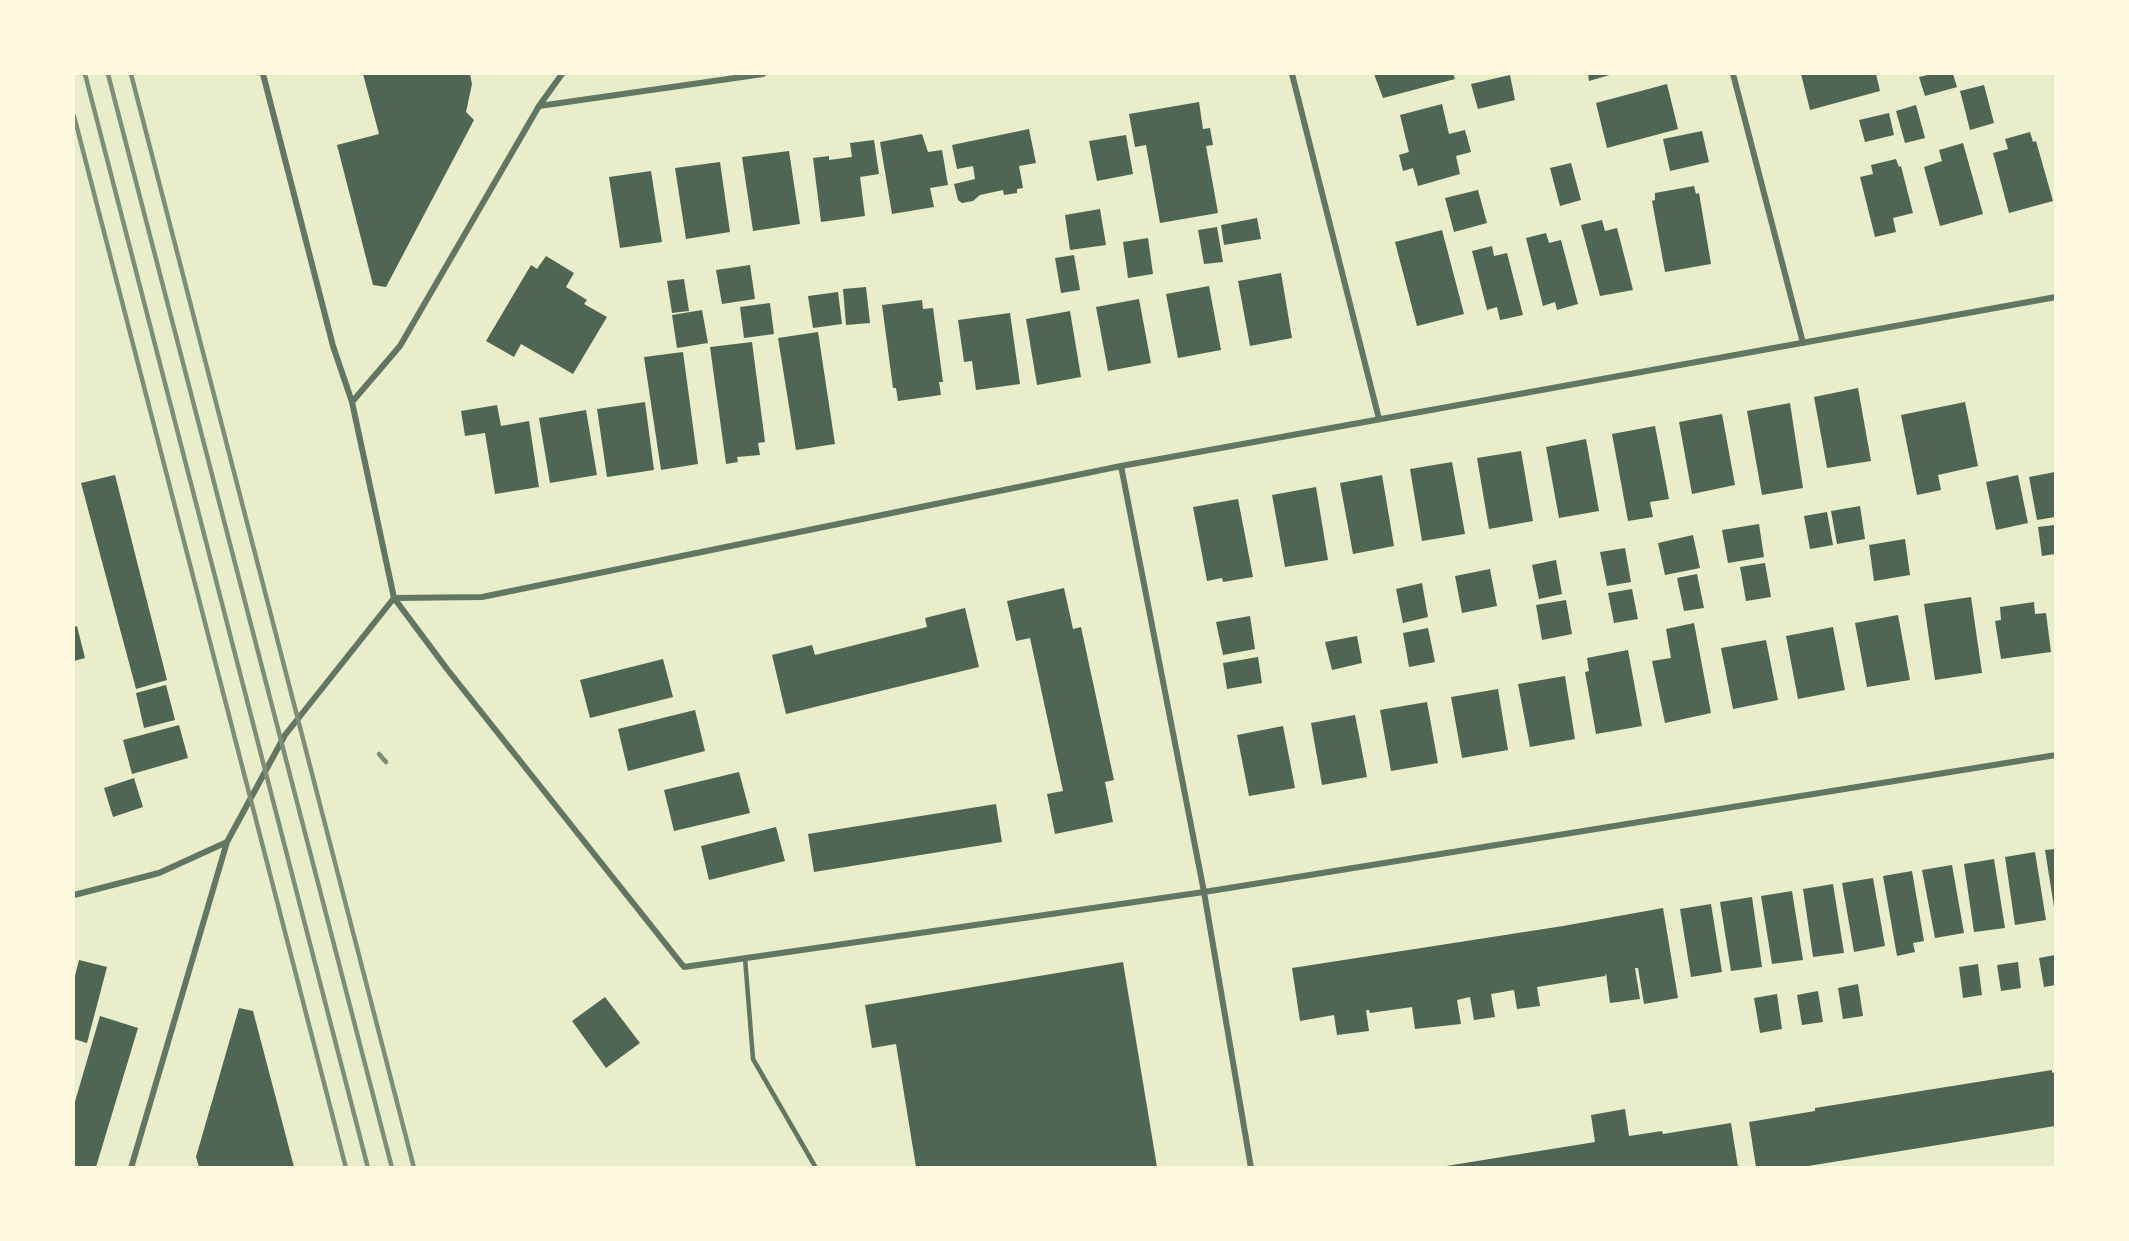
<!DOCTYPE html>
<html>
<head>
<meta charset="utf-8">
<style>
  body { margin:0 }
  #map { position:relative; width:2129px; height:1241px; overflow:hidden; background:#e9edc9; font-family:"DejaVu Sans",sans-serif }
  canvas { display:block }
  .frame { position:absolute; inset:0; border:75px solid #fefae0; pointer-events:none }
</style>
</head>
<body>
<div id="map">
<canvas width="2129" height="1241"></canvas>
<div class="frame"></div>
</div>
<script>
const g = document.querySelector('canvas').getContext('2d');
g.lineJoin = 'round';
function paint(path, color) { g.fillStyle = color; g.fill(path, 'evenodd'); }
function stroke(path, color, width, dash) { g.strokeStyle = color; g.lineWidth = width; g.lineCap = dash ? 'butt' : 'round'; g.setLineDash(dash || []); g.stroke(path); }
paint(new Path2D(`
  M363,74H470L472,84L466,112L474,120L386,287L373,285L337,145L379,134Z
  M1374,74H1453L1455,79L1383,98Z
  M1588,74H1613L1589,81Z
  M1801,74H1876L1880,91L1810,110Z
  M1932,74H1953L1957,87L1925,96L1919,77Z
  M1510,75L1515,100L1478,109L1471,84Z
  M1667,84L1678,129L1607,148L1596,103Z
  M1984,85L1994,123L1970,130L1960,91Z
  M1199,102L1203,129L1210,128L1213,145L1206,146L1218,213L1160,223L1146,145L1135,147L1129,114Z
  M1442,104L1449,134L1465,130L1471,152L1456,156L1460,174L1418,186L1413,168L1403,171L1399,155L1409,152L1400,115Z
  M1916,105L1925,138L1905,143L1896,111Z
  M1889,113L1894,135L1865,142L1859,120Z
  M1029,129L1036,163L1019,166L1023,188L1017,189V193L1004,195L1003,190L980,195L973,201L962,203L958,200L954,184L975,179L973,166L957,169L952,145Z
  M1702,131L1709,162L1670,171L1663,139Z
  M2030,132L2033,142L2036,141L2053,201L2009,213L1993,153L2008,149L2005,139Z
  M922,134L928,152L942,150L948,185L930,188L934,207L892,214L880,142Z
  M1126,135L1133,174L1097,181L1089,141Z
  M874,140L879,174L860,177L865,216L821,222L813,158L829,156V160L852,157L850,143Z
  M1963,143L1983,214L1940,226L1924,167L1942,161L1939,150Z
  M789,151L800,224L753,231L742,157Z
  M1896,159L1899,167L1901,166L1913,213L1893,218L1896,232L1875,237L1860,177L1873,174L1871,165Z
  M720,162L730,232L686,239L675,168Z
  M1571,163L1581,200L1560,206L1550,168Z
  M651,171L662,242L620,248L609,177Z
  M1694,186L1696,194L1699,193L1711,264L1665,272L1652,201L1655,200V193Z
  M1478,190L1487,223L1454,232L1445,198Z
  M1100,209L1106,245L1070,250L1065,215Z
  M1257,218L1261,239L1224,245L1221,225Z
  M1602,220L1605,231L1617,228L1633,290L1600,296L1581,225Z
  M1217,227L1223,262L1204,264L1198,230Z
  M1442,230L1464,314L1417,326L1395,242Z
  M1546,233L1549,243L1561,240L1578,304L1557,310L1555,302L1543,306L1526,238Z
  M1148,238L1153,274L1128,278L1123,242Z
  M1492,246L1494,256L1507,253L1523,315L1500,320L1497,307L1487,310L1472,251Z
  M1074,255L1080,290L1061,293L1055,258Z
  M546,256L574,273L566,287L587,300L584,304L607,317L573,374L521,344L514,357L486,341L531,265L537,269Z
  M750,265L755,299L722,304L716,270Z
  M1281,273L1292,338L1250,346L1238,281Z
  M684,279L689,311L672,313L667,281Z
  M1209,286L1221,350L1178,358L1166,294Z
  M866,287L870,323L846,325L843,289Z
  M838,292L842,324L813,328L808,296Z
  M1139,299L1151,363L1108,371L1096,307Z
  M922,300L923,309L933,308L943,382H939L941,395L898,401L896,388H893L882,305Z
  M770,303L774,334L744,338L740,307Z
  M702,310L708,343L677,348L672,315Z
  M1070,311L1081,377L1037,385L1026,319Z
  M1010,313L1020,384L976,390L972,361L964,362L958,320Z
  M818,332L835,444L796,450L778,338Z
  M752,342L765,442L758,443L760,455L737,457L738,462L726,464L710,347Z
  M683,352L698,464L661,470L644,357Z
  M1858,388L1871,461L1827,468L1814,397Z
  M645,402L654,470L607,477L597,409Z
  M1965,402L1978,466L1938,475L1941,490L1917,495L1901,415Z
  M1790,403L1803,488L1762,495L1747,411Z
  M497,405L501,426L529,421L539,487L495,494L485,433L465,436L461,411Z
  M586,410L597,475L550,483L539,418Z
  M1722,414L1735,485L1692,494L1679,422Z
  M1655,426L1669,499L1650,502L1653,517L1628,521L1612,434Z
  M1586,439L1599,511L1559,518L1546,447Z
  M1521,451L1533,521L1489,529L1477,458Z
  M1452,462L1465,534L1422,541L1410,469Z
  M2055,472V517L2037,520L2029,477Z
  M115,475L167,680L136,689L81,483Z
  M1382,475L1394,546L1353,554L1340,483Z
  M2018,475L2028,523L1996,530L1986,482Z
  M1316,487L1328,560L1285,567L1272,495Z
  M1238,499L1253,577L1223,582L1222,578L1207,581L1193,507Z
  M1860,506L1865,539L1837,544L1831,511Z
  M1827,512L1833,545L1810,549L1804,516Z
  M1759,524L1764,557L1728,563L1722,530Z
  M2055,525V554L2042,556L2038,527Z
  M1693,535L1700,568L1665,575L1658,543Z
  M1905,539L1910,575L1874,581L1869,545Z
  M1625,548L1631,582L1607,586L1600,552Z
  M1556,560L1562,594L1539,599L1532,565Z
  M1765,563L1771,597L1746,601L1740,567Z
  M1490,569L1497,606L1462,613L1455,576Z
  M1697,574L1704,608L1684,611L1677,578Z
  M1422,583L1428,617L1403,623L1396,589Z
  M1064,588L1073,629L1081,627L1114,780L1105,782L1113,822L1055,834L1047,794L1063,791L1030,638L1016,641L1007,601Z
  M1632,589L1638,619L1614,623L1608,593Z
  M1971,597L1982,673L1935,680L1924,604Z
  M1566,600L1572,634L1542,640L1536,605Z
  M2034,602L2035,614L2046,613L2051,652L2001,659L1995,621L2001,620L2000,607Z
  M965,608L979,667L786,714L772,655L812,645L815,655L927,627L925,618Z
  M1898,615L1910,680L1867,687L1855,623Z
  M1250,616L1255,649L1223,655L1216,622Z
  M1694,623L1711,713L1665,723L1652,661L1671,658L1666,629Z
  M77,626L85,658L74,661V627Z
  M1833,627L1845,690L1798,699L1786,636Z
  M1428,628L1435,662L1409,667L1403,633Z
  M1357,636L1362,663L1332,670L1325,642Z
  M1766,640L1778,700L1733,709L1721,648Z
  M1628,650L1642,726L1596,734L1585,672L1589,671L1587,658Z
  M1258,657L1262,683L1227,689L1223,663Z
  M663,659L673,697L590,718L580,680Z
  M1565,676L1575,739L1530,747L1518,684Z
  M166,685L175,720L144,728L136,693Z
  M1498,689L1508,750L1462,758L1451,697Z
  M1427,702L1438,763L1391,771L1380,710Z
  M695,710L705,751L628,771L618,729Z
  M1355,715L1367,777L1322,785L1311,723Z
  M179,725L188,758L132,774L123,740Z
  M1283,726L1295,788L1249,796L1237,735Z
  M739,772L750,813L674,831L664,790Z
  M134,778L143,807L113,817L104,788Z
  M996,804L1002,842L814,872L808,834Z
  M776,827L785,861L709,880L701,846Z
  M2055,849V907H2054L2045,850Z
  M2035,852L2046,920L2015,925L2005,857Z
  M1994,859L2005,928L1974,932L1964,864Z
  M1952,865L1964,933L1935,938L1922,870Z
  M1912,871L1924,941L1913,943L1915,952L1897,956L1883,876Z
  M1873,878L1885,946L1854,952L1842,883Z
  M1833,884L1844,953L1813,957L1803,889Z
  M1792,891L1803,960L1772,964L1761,896Z
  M1752,897L1762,967L1731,971L1720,902Z
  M1711,904L1722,972L1691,977L1680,909Z
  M1663,908L1678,998L1644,1004L1638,968H1635L1640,999L1610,1003L1606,973L1605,976L1537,987L1540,1006L1517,1009L1514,990L1491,994L1495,1017L1474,1020L1470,997L1457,1000L1461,1024L1415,1029L1412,1007L1370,1013L1369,1010H1366L1369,1031L1337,1035L1334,1015L1300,1021L1292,968L1563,926Z
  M2055,955V985L2044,987L2039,958Z
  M79,960L107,967L87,1043L74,1039V980Z
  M1123,962L1157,1167H916L896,1044L872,1048L865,1005Z
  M2018,962L2021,988L2001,991L1997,965Z
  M1978,964L1982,995L1963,998L1959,967Z
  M1858,984L1863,1016L1843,1019L1838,988Z
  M1818,991L1823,1022L1802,1025L1797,995Z
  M1777,994L1782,1029L1760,1033L1754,998Z
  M605,997L640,1043L606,1068L572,1021Z
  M239,1008L253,1011L294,1167H199L196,1157Z
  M100,1016L138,1028L96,1167H74V1105Z
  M2052,1070V1073L2055,1072V1126L1802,1167H1756L1749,1122L1815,1111V1108Z
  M1625,1109L1629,1136L1662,1131L1663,1134L1731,1123L1738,1167H1440L1595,1142L1591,1115Z`), '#4f6655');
stroke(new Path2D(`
  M745,958L753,1059L816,1168`), '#617663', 4.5);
stroke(new Path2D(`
  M263,74L333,346L352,402
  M562,74L539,106L400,346L352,402L394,598L447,669L684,967L1204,892L2056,755
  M1292,74L1379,419
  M1733,74L1803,343
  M539,106L763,74
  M1121,466L1204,892L1251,1168
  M394,598L482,597L1121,466L2056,297
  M74,895L159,873L227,842
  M131,1168L227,842L285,735L394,598`), '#617663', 6);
stroke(new Path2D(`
  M85,74L368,1168
  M108,74L392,1168
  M131,74L414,1168
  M74,116L346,1168
  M379,754L386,762`), '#7c8e77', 4.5);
</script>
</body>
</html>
